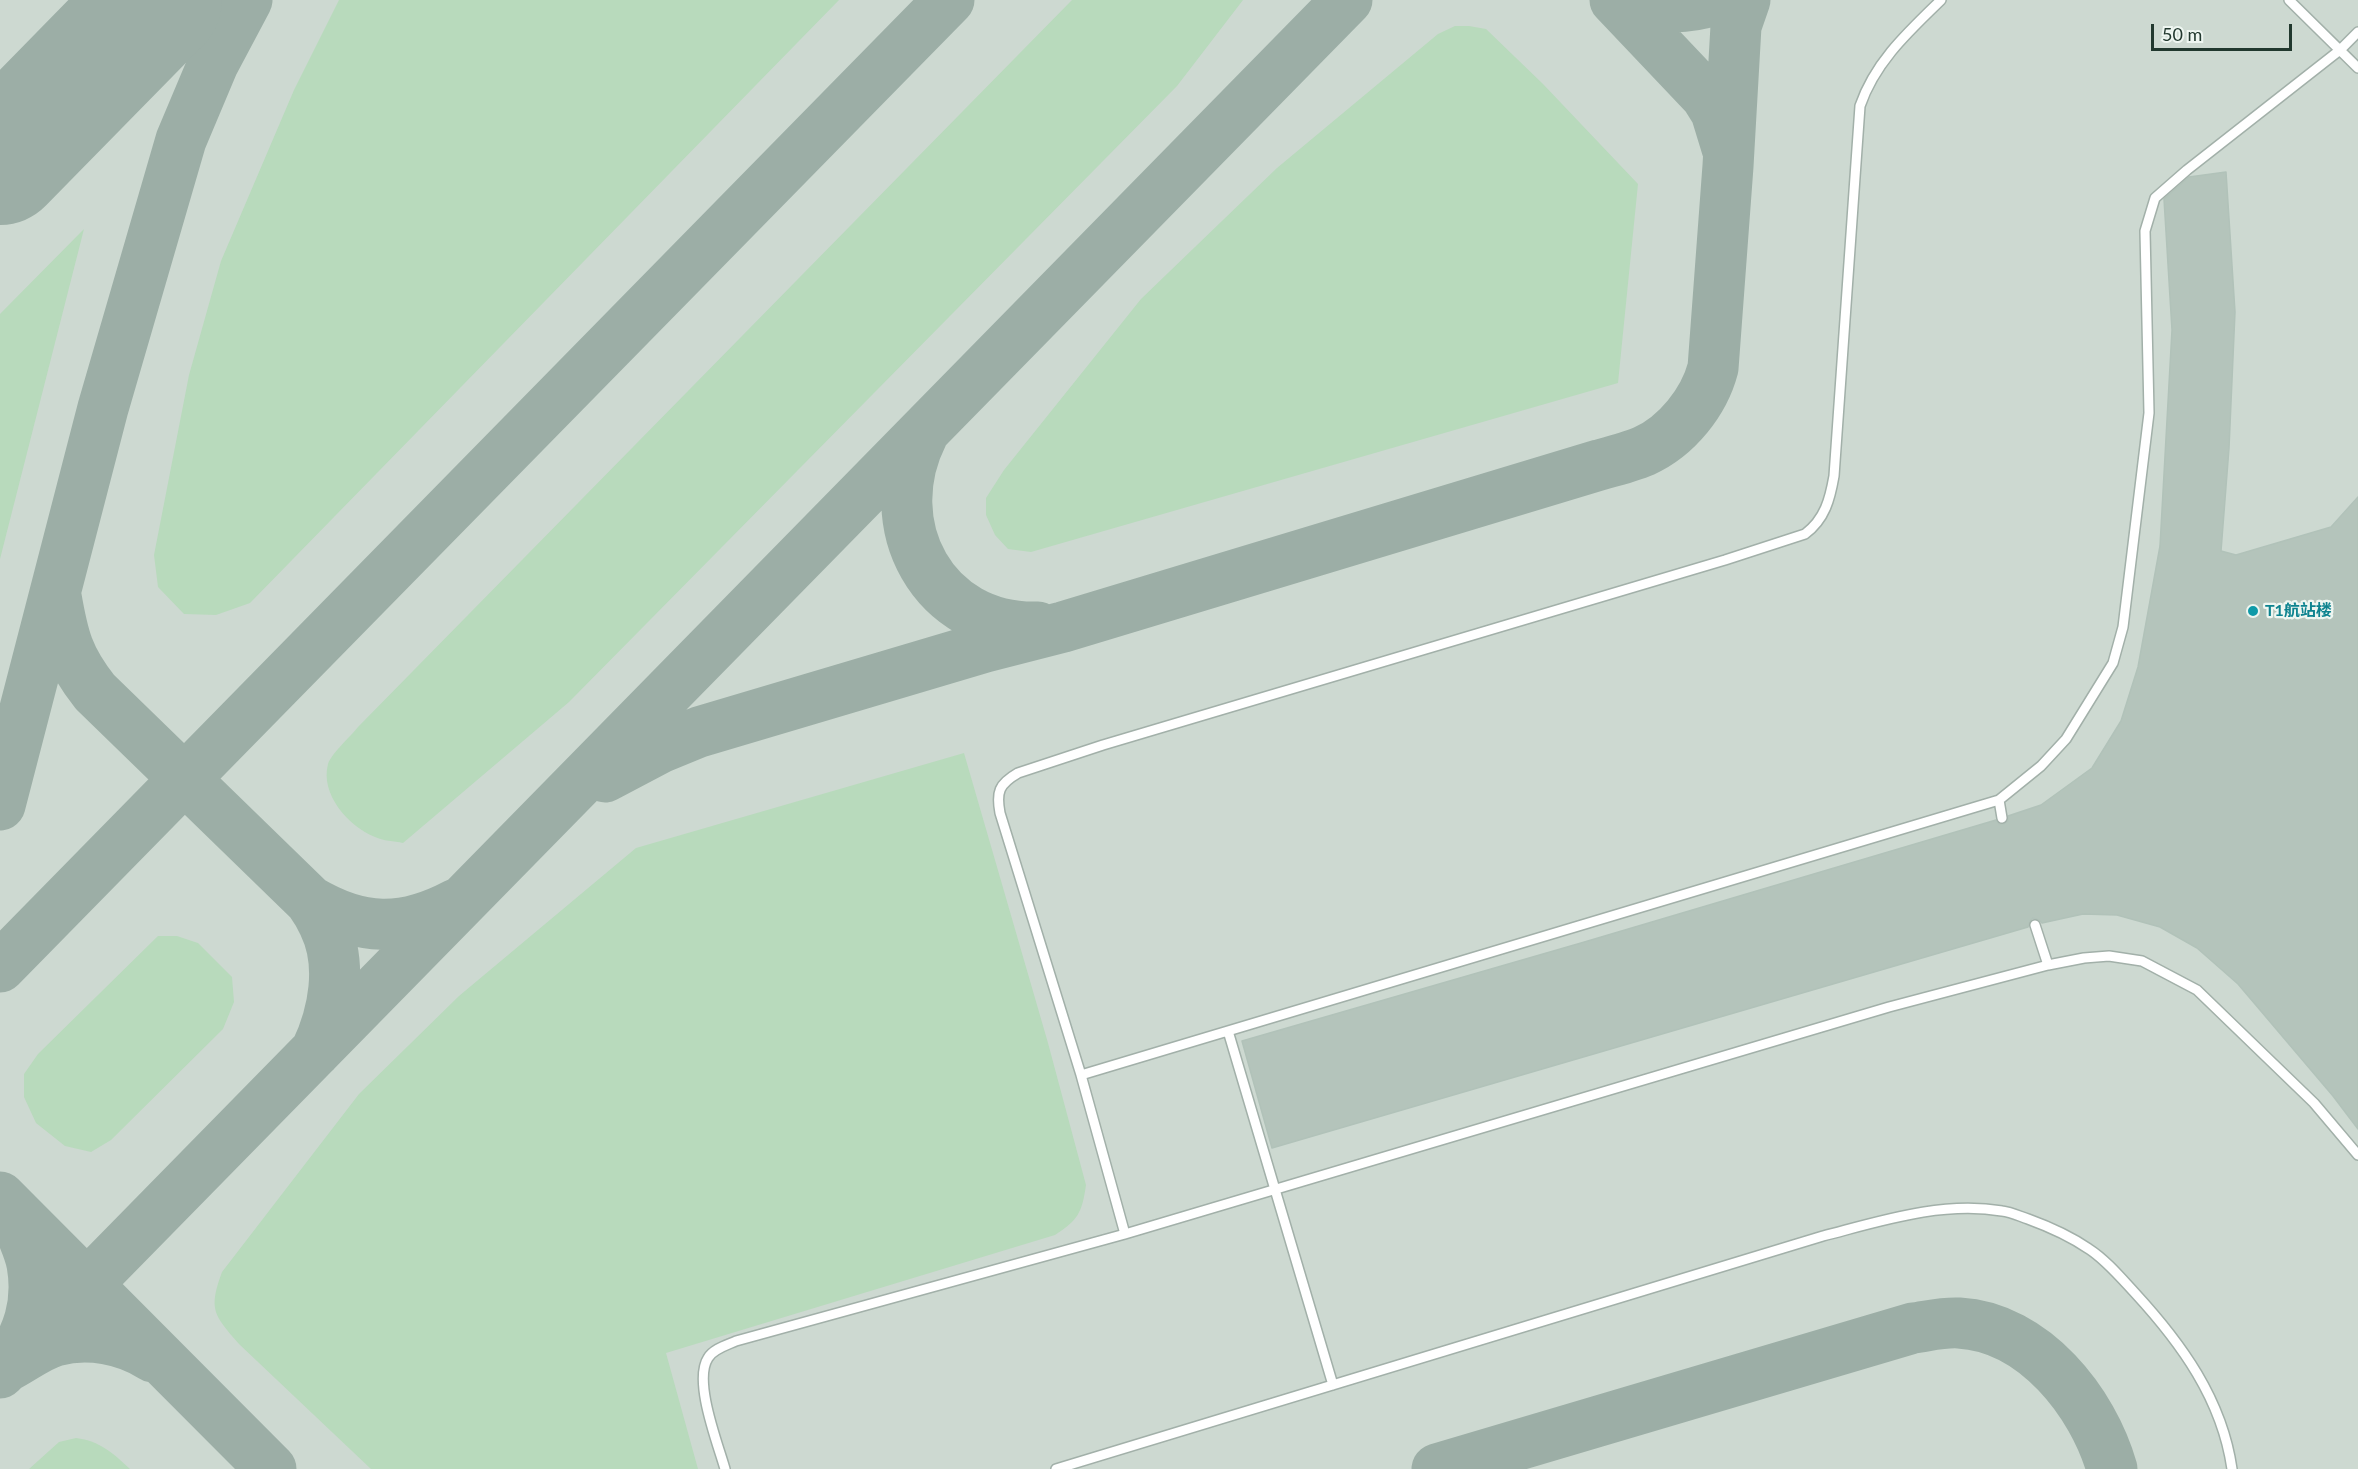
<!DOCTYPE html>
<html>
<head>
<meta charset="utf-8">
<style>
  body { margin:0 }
  #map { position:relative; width:2358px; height:1469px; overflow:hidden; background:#dee9e3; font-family:Lato,sans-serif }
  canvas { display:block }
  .scale { position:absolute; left:2151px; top:24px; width:141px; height:27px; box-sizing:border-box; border:3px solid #21382e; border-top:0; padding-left:8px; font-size:18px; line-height:21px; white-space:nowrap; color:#21382e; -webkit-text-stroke:4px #eef6f1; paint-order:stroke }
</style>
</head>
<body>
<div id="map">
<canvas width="2358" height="1469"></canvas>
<div class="scale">50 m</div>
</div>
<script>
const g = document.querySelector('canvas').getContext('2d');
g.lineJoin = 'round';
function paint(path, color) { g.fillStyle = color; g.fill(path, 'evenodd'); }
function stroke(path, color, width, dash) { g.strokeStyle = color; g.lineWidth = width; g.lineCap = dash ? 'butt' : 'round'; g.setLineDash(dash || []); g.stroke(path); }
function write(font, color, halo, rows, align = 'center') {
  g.font = font + ' Lato,"Noto Sans SC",sans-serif'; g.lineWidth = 4.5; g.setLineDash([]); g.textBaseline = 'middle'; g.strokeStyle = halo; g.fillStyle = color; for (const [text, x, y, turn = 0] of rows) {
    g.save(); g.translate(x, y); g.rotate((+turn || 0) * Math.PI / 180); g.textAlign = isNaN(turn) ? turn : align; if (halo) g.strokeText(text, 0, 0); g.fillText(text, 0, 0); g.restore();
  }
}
paint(new Path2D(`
  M0,0H2358V1469H0Z`), '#cdd9d1');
paint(new Path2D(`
  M339,0H839L250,603L216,615L184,614L158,587L154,555L189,375L221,261L294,90Z
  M1072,0H1243L1177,86L569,702L403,843C394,841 383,841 375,837C348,826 320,794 328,764C331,754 351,736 358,727Z
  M1455,26H1469L1486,29L1543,84L1638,184L1618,383L1031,552L1008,549L995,535L986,515V498L1004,470L1141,299L1277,168L1438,34Z
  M84,229L0,559V314Z
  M964,753L1048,1043L1086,1185C1082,1213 1078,1220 1055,1235L666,1353L698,1469H371L239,1344C214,1315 208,1310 222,1272L359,1094L459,996L636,848Z
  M158,936H177L198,943L232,977L234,1002L223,1029L111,1140L91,1152L65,1146L36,1123L24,1097V1074L38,1054Z
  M76,1438C100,1441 113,1453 130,1469H29L59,1442Z`), '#b8dabc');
stroke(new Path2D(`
  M1615,0L1706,96L1716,112L1727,148
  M1634,0C1660,9 1688,9 1714,0
  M923,434C877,525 933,630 1038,627
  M56,596C63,637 68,658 95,692L310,901C361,931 403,932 456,904
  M605,777L660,748L699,732L985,647L1063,627L1599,465C1614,461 1630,457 1644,451C1677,436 1704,402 1713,368L1728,166L1736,26L1745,0
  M0,805L103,408L181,140L213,64L247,0
  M310,901C315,908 320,916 324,925C343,964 334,1013 316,1051
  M0,967L949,0
  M0,1197L271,1469
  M14,1215C20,1231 29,1248 32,1264C39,1304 28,1335 6,1367C22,1359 38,1346 55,1341C88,1332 125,1339 153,1357
  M0,1373L1347,0
  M1437,1469L1913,1328C1928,1326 1944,1322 1959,1323C2034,1327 2093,1402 2112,1469`), '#9caea6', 51);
stroke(new Path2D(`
  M0,161L158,0`), '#9caea6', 128);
const building = new Path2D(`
  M2226,172L2235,312L2229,448L2221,551L2236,555L2331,527L2358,497V1129L2333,1096L2238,984L2197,948L2160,927L2117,915L2083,914L2042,923L2039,920L2033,918L2030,921L2028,927L1272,1148L1242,1041L1581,943L1996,820L1999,824H2004L2008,821V816L2041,805L2092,768L2121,721L2138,667L2160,546L2172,330L2164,199L2189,177Z`);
paint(building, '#b4c4bb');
stroke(building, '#b1c2b9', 1.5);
const service = new Path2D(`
  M2289,0L2358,68
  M1999,800L2002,818
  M2035,925L2048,965
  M1228,1031L1333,1385
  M1081,1075L1000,813C996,792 999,784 1018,773L1103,745L1725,560L1805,534C1825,519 1830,499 1834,476L1860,106C1875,62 1908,32 1941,0
  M1125,1234L1081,1075L1999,800L2041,766L2066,739L2113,663L2123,627L2149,413L2145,231L2155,198L2187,170L2340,50L2358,32
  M725,1469C718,1444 693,1381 708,1358C713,1349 727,1345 736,1341L1125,1234L1889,1007L2048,965L2084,958L2109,956L2142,961L2197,990L2314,1103L2358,1155
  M1056,1469L1823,1236C1881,1221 1941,1201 2002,1211C2011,1212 2019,1216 2028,1219C2050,1227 2070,1236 2089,1249C2106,1260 2121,1278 2135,1293C2181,1343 2222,1399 2232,1469`);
stroke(service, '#a2b0a9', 12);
stroke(service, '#fff', 9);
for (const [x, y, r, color] of [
  [2253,611,6,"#0f9aa8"]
]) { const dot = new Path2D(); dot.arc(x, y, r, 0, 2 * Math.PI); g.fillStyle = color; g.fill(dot); stroke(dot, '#eef6f1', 2); }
write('bold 16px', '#0d838f', '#eef6f1', [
  ["T1航站楼",2265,611]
], 'left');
</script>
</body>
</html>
